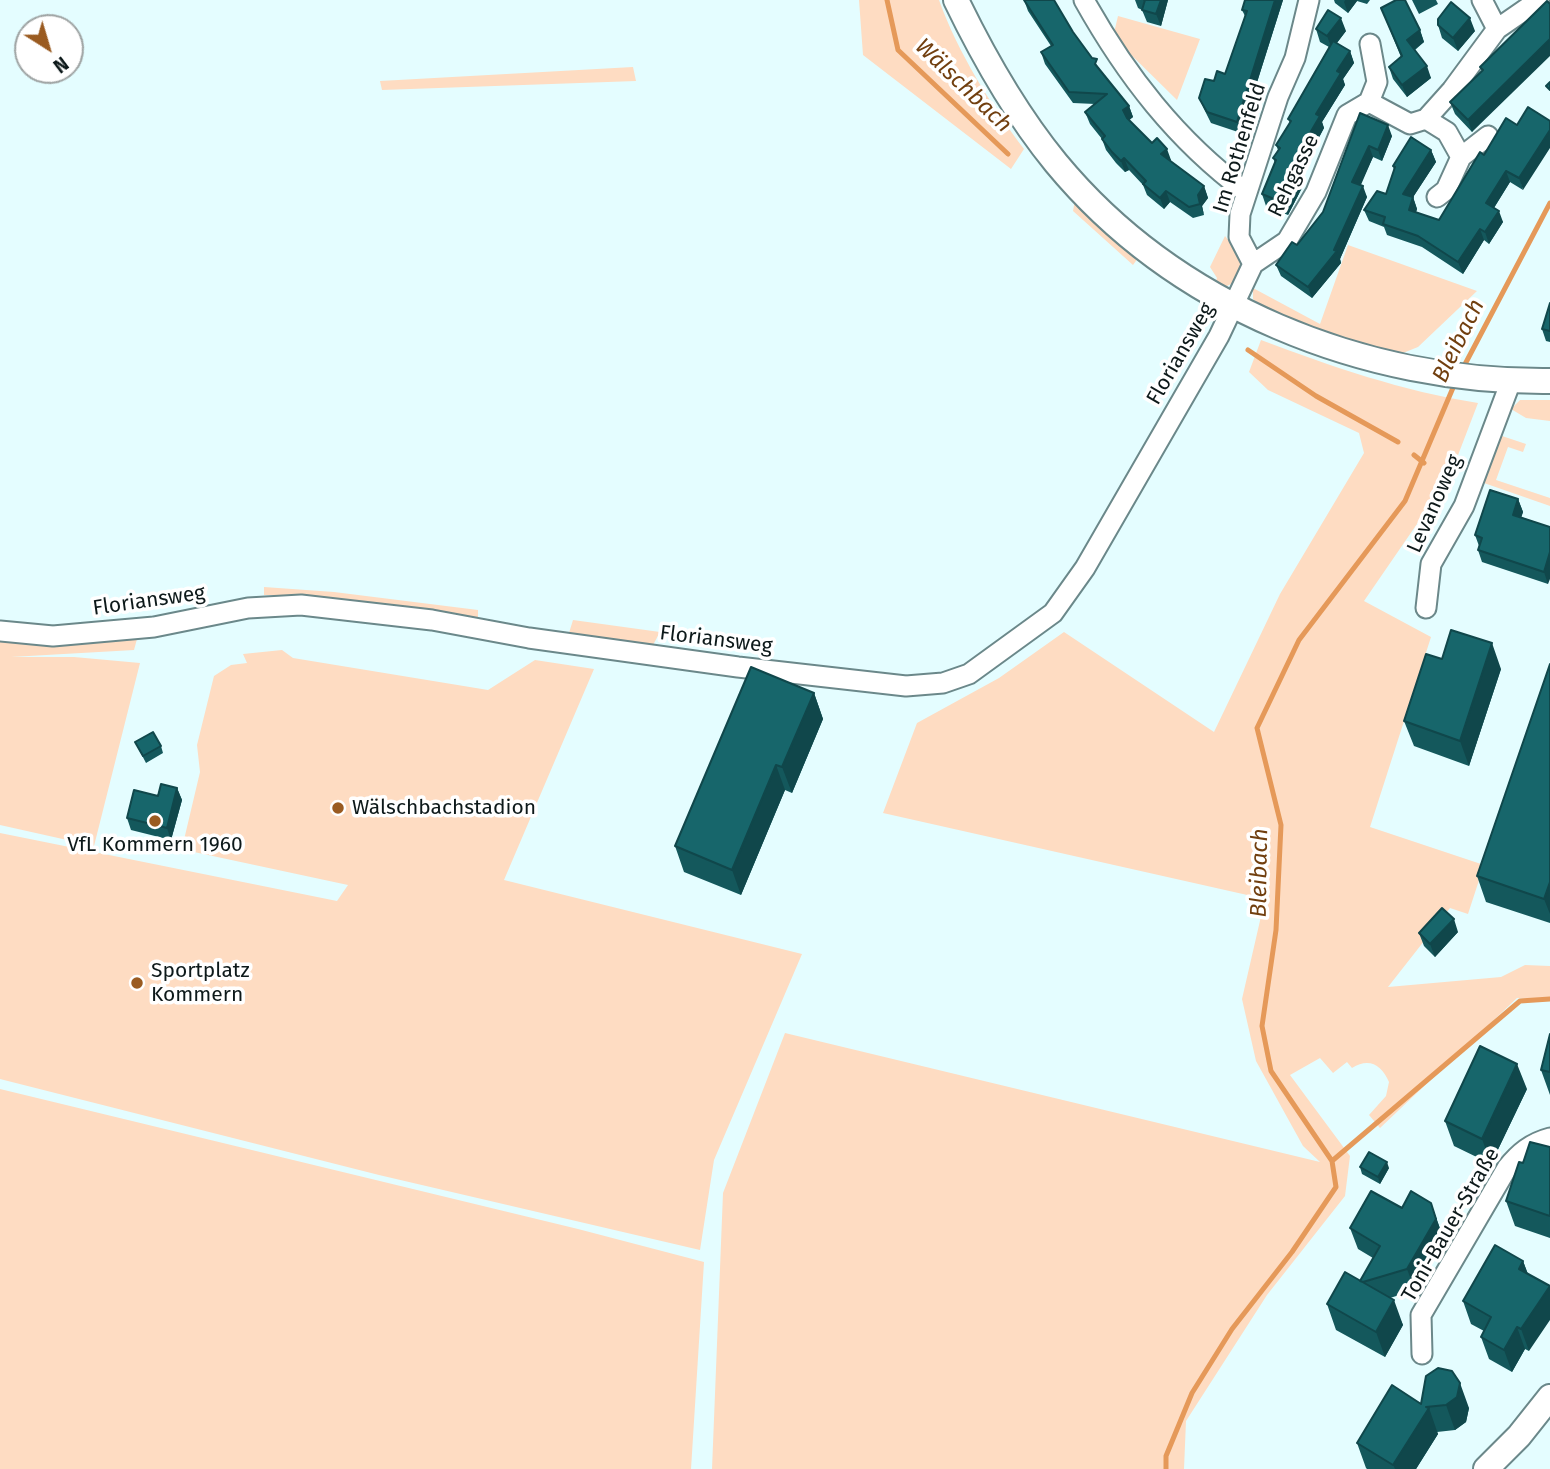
<!DOCTYPE html>
<html>
<head>
<meta charset="utf-8">
<style>
  body { margin:0 }
  #map { position:relative; width:1550px; height:1469px; overflow:hidden; background:#e4fdff; font-family:"Fira Sans",sans-serif }
  canvas { display:block }
  .north { position:absolute; left:14px; top:14px; width:70px; height:70px; box-sizing:border-box; background:#fff; border:2px solid #9ea3a3; border-radius:50%; rotate:143deg; font-size:19px; font-weight:700; line-height:28px; text-align:center; color:#0d191a }
  .north::after { content:''; display:block; margin:auto; width:24px; height:32px; background:#9a5b21; clip-path:polygon(50% 0,100% 100%,50% 72%,0 100%) }
</style>
</head>
<body>
<div id="map">
<canvas width="1550" height="1469"></canvas>
<div class="north">N</div>
</div>
<script>
const g = document.querySelector('canvas').getContext('2d');
g.lineJoin = 'round';
function paint(path, color) { g.fillStyle = color; g.fill(path, 'evenodd'); }
function stroke(path, color, width, dash) { g.strokeStyle = color; g.lineWidth = width; g.lineCap = dash ? 'butt' : 'round'; g.setLineDash(dash || []); g.stroke(path); }
function write(font, color, halo, rows, align = 'center') {
  g.font = font + ' "Fira Sans",sans-serif'; g.lineWidth = 7; g.setLineDash([]); g.textBaseline = 'middle'; g.strokeStyle = halo; g.fillStyle = color; for (const [text, x, y, turn = 0] of rows) {
    g.save(); g.translate(x, y); g.rotate((+turn || 0) * Math.PI / 180); g.textAlign = isNaN(turn) ? turn : align; if (halo) g.strokeText(text, 0, 0); g.fillText(text, 0, 0); g.restore();
  }
}
paint(new Path2D(`
  M859,0H939C958,53 991,105 1024,149L1011,169L863,55Z
  M1118,16L1200,39L1177,100L1113,37Z
  M633,67L636,81L382,90L380,81Z
  M1075,200L1138,258L1133,265L1073,211Z
  M1225,236L1244,260L1237,281L1225,287L1215,284L1217,278L1210,267Z
  M1348,245L1477,291L1418,347L1393,357L1266,311L1253,299V288L1320,324Z
  M1261,340C1333,367 1402,391 1478,403L1450,476L1364,601L1431,637L1370,827L1484,865L1468,914L1450,908L1388,987L1501,977L1525,965L1550,966V1001L1517,998L1380,1128L1369,1115L1386,1096L1389,1082C1382,1065 1369,1057 1352,1068L1347,1062L1333,1073L1320,1058L1290,1075L1350,1156L1345,1196L1267,1295L1186,1421L1184,1469H712L723,1193L785,1033L1320,1162L1303,1146L1256,1061L1242,999L1265,899L883,813L917,723L999,678L1064,632L1214,732L1280,594L1364,453L1359,433L1268,390L1249,372Z
  M1520,400H1550V421L1526,418L1511,409Z
  M1502,436L1526,444L1523,452L1508,447L1496,480L1550,498V506L1484,483Z
  M264,587L334,592L478,610V618L301,595H264Z
  M573,620L660,632L653,645L569,633Z
  M0,638L53,646L137,639L134,650L11,657H74L140,663L94,846L0,825Z
  M282,650L293,658L488,690L535,660L594,669L504,880L802,954L714,1160L700,1250L379,1175L0,1079V833L337,901L348,885L194,852L183,844L200,772L197,745L214,676L231,665L247,663L243,654Z
  M0,1089L578,1229L704,1262L691,1469H0Z`), '#fedcc2');
stroke(new Path2D(`
  M887,0L898,50L1008,154
  M1248,350L1316,396L1398,442
  M1463,368L1550,203
  M1414,455L1424,463
  M1332,1161L1520,1001L1550,999
  M1166,1469V1456L1192,1393L1232,1329L1292,1252L1336,1187L1332,1161L1271,1071L1262,1026L1276,930L1281,825L1257,728L1299,640L1405,501L1455,383`), '#e59959', 5);
const minor = new Path2D(`
  M1084,0C1126,75 1176,140 1246,192
  M1482,0L1497,29
  M1369,102L1377,82L1370,44
  M1426,119L1447,132L1461,157L1446,190L1437,197
  M1461,157L1488,136
  M1253,264L1287,241L1316,192L1347,115L1369,102L1410,124L1426,119L1452,90L1497,29L1539,0
  M1426,608L1431,564L1464,506L1511,381
  M0,631L53,636L154,627L248,608L301,605L432,620L529,638L738,667L906,686L943,683L969,674L1053,613L1085,568L1219,336L1253,264L1239,237L1240,214L1278,97L1295,58L1309,0
  M1422,1354L1421,1315L1507,1168C1519,1153 1531,1143 1550,1138`);
const tertiary = new Path2D(`
  M956,0C984,58 1015,113 1056,163C1175,307 1365,383 1550,381
  M1486,1469L1519,1436L1550,1397`);
stroke(minor, '#6b888a', 23);
stroke(tertiary, '#6b888a', 28);
stroke(minor, '#fff', 19);
stroke(tertiary, '#fff', 24);
paint(new Path2D(`
  M1024,0L1073,32L1101,71L1129,106L1133,117L1129,120L1152,143L1171,160L1170,161L1204,186L1208,198L1202,206L1204,215L1193,218L1170,202L1164,209L1147,195L1143,185L1129,170L1125,172L1116,163L1106,150L1102,139L1090,124L1085,112L1095,104L1073,103L1045,64L1041,52L1051,46L1028,11Z
  M1135,0H1168L1161,26L1147,22L1142,10L1138,8Z
  M1245,0H1283L1241,133L1211,123L1204,109L1199,98L1214,81L1225,74L1245,16L1242,10Z
  M1334,0H1370L1367,4L1357,1L1348,13L1335,3Z
  M1412,0H1436L1438,4L1419,14Z
  M1547,1L1472,132L1455,114L1450,102L1482,71L1480,67Z
  M1381,8L1420,30L1424,42L1415,50L1431,78L1407,97L1393,79L1389,67L1401,57Z
  M1438,25L1475,31L1458,51L1442,38Z
  M1316,29L1346,31L1337,43L1350,51L1354,63L1343,79L1345,85L1322,122L1324,128L1316,143L1317,146L1304,168L1305,172L1303,176L1305,182L1288,215L1266,206L1262,194L1275,163L1273,158L1278,150L1276,145L1290,123L1288,119L1329,47L1320,42Z
  M1360,113L1392,136L1382,161L1373,157L1360,185L1367,197L1340,259L1341,263L1312,298L1281,276L1276,265L1297,245L1323,212Z
  M1506,118L1523,190L1510,182L1494,208L1503,222L1489,244L1484,240L1463,274L1422,247L1387,235L1384,227L1369,221L1364,210L1386,194L1394,170L1393,166L1431,150L1436,162L1413,197L1417,209L1416,212L1439,220L1484,155Z
  M1550,303V342L1546,341L1542,329Z
  M1518,499L1523,512L1521,517L1550,527L1548,584L1482,562L1478,550L1479,546L1475,535Z
  M1442,659L1501,669L1469,766L1414,746L1404,721Z
  M1550,664V923L1486,902L1477,876Z
  M814,693L823,719L792,793L785,790L741,895L684,872L675,846Z
  M135,742L161,746L163,753L146,763Z
  M177,788L182,800L171,840L131,830L127,818L158,796Z
  M1458,932L1435,957L1424,946L1419,933Z
  M1550,1034V1095L1541,1070Z
  M1527,1089L1491,1164L1454,1146L1445,1121Z
  M1550,1147V1238L1515,1226L1506,1201L1523,1163Z
  M1360,1167L1389,1168L1380,1184L1362,1174Z
  M1431,1203L1444,1240L1415,1290L1390,1298L1403,1325L1385,1357L1336,1330L1327,1304L1360,1281L1373,1258L1358,1249L1350,1228L1402,1208Z
  M1523,1261L1528,1274L1529,1351L1525,1349L1512,1372L1489,1359L1481,1337L1484,1331L1471,1324L1463,1301Z
  M1426,1376L1469,1408L1466,1422L1455,1430L1437,1432L1438,1434L1416,1469H1367L1366,1468L1357,1443L1421,1404Z`), '#14585c');
paint(new Path2D(`
  M1161,0H1168L1161,26L1156,14Z
  M1275,0H1283L1241,133L1237,122Z
  M1345,0H1357V1L1348,13L1344,2Z
  M1341,18L1346,31L1332,49L1327,36Z
  M1470,18L1475,31L1458,51L1453,38Z
  M1420,30L1424,42L1411,52L1407,40Z
  M1550,39V56L1472,132L1468,120Z
  M1350,51L1354,63L1343,79L1345,85L1322,122L1324,128L1316,143L1317,146L1304,168L1305,172L1303,176L1305,182L1288,215L1284,203L1296,168L1298,159L1310,133L1316,114L1337,71Z
  M1427,66L1431,78L1407,97L1402,85Z
  M1129,106L1133,117L1127,122L1123,110Z
  M1388,125L1392,136L1382,161L1378,150Z
  M1550,130V148L1523,190L1519,178Z
  M1369,146L1373,157L1357,194L1352,182Z
  M1167,149L1171,160L1165,166L1161,154Z
  M1431,150L1436,162L1408,205L1403,194Z
  M1124,158L1129,170L1125,172L1121,161Z
  M1506,171L1510,182L1490,214L1486,203Z
  M1204,186L1208,198L1202,206L1204,215L1200,204L1198,195Z
  M1363,186L1367,197L1340,259L1341,263L1312,298L1308,287L1334,250Z
  M1166,191L1170,202L1164,209L1160,198Z
  M1413,197L1417,209L1413,221L1409,210Z
  M1499,211L1503,222L1489,244L1485,232Z
  M1480,229L1484,240L1463,274L1458,262Z
  M1518,499L1523,512L1518,528L1513,515Z
  M1550,552V579L1548,584L1544,572Z
  M1492,643L1501,669L1469,766L1460,741Z
  M814,693L823,719L792,793L782,767Z
  M776,765L785,790L741,895L732,870Z
  M177,788L182,800L171,840L167,828Z
  M1550,882V914L1544,899Z
  M1454,919L1458,932L1435,957L1430,944Z
  M1517,1064L1527,1089L1491,1164L1482,1139Z
  M1387,1162L1389,1168L1380,1184L1378,1177Z
  M1431,1203L1444,1240L1415,1290L1407,1269Z
  M1523,1261L1531,1283L1519,1269Z
  M1550,1286V1320L1529,1351L1521,1329Z
  M1394,1300L1403,1325L1385,1357L1376,1332Z
  M1517,1327L1525,1349L1512,1372L1504,1350Z
  M1460,1383L1469,1408L1466,1422L1455,1430L1446,1405Z
  M1429,1408L1438,1434L1416,1469H1395L1393,1465Z`), '#10474b');
const building = new Path2D(`
  M1024,0H1054L1073,32L1092,58L1097,59L1095,64L1129,106L1123,110L1127,118L1152,143L1157,138L1167,149L1161,154L1204,186L1198,195L1200,204L1189,207L1166,191L1160,198L1143,184L1146,181L1124,158L1121,161L1112,152L1102,139L1105,136L1085,112L1107,94L1069,92L1041,52L1053,45Z
  M1144,0H1161L1156,14L1142,10L1145,0Z
  M1245,0H1275L1237,122L1207,112L1199,98L1205,79L1214,81L1217,71L1225,74L1247,11L1242,10Z
  M1396,0H1405L1420,30L1407,40L1427,66L1402,85L1389,67L1402,56L1381,8Z
  M1547,1L1550,4V39L1468,120L1450,102L1483,70L1480,67Z
  M1451,2L1470,18L1453,38L1438,25V19Z
  M1328,10L1341,18L1327,36L1316,29Z
  M1333,41L1350,51L1337,71L1341,73L1316,114L1320,116L1310,133L1313,135L1298,159L1301,161L1296,168L1301,170L1284,203L1262,194L1276,160L1273,158L1280,148L1276,145L1291,121L1288,119Z
  M1550,82V90L1546,86Z
  M1528,107L1550,121V130L1519,178L1506,171L1486,203L1499,211L1485,232L1480,229L1458,262L1418,236L1383,224L1385,217L1364,210L1377,191L1386,194L1395,167L1393,166L1411,137L1431,150L1403,194L1413,197L1409,210L1439,220L1480,152L1484,155L1506,118L1517,125Z
  M1360,113L1388,125L1378,150L1369,146L1352,182L1363,186L1334,250L1337,251L1308,287L1276,265L1292,242L1297,245L1323,212Z
  M1550,303V331L1542,329Z
  M1490,490L1518,499L1513,515L1550,527V552L1544,572L1478,550L1482,538L1475,535Z
  M1451,630L1492,643L1460,741L1404,721L1426,654L1442,659Z
  M1550,664V882L1544,899L1477,876Z
  M751,667L814,693L782,767L776,765L732,870L675,846Z
  M153,732L161,746L143,756L135,742Z
  M161,784L177,788L167,828L127,818L134,790L158,796Z
  M1442,908L1454,919L1430,944L1419,933Z
  M1550,1034V1072L1541,1070Z
  M1480,1046L1517,1064L1482,1139L1445,1121Z
  M1530,1142L1550,1147V1216L1506,1201L1519,1162L1523,1163Z
  M1369,1152L1387,1162L1378,1177L1360,1167Z
  M1371,1191L1402,1208L1411,1191L1431,1203L1436,1219L1407,1269L1363,1282L1360,1281L1380,1246L1350,1228Z
  M1495,1245L1523,1261L1519,1269L1550,1286L1521,1329L1517,1327L1504,1350L1481,1337L1491,1317L1463,1301Z
  M1345,1272L1394,1300L1376,1332L1327,1304Z
  M1438,1368L1452,1371L1460,1383L1457,1397L1446,1405L1426,1407L1429,1408L1393,1465L1357,1443L1392,1385L1421,1404L1426,1376Z`);
paint(building, '#17666b');
stroke(building, '#10474b', 2);
for (const [x, y, r, color] of [
  [338,808,7,"#9a5b21"],
  [155,821,7,"#9a5b21"],
  [137,983,7,"#9a5b21"]
]) { const dot = new Path2D(); dot.arc(x, y, r, 0, 2 * Math.PI); g.fillStyle = color; g.fill(dot); stroke(dot, '#fff', 2.5); }
write('21px', '#0d191a', '#fff', [
  ["Im Rothenfeld",1240,148,-73],
  ["Rehgasse",1294,176,-64],
  ["Floriansweg",1181,354,-60],
  ["Levanoweg",1435,504,-66],
  ["Floriansweg",149,601,-8],
  ["Floriansweg",716,640,7],
  ["Toni-Bauer-Straße",1451,1225,-60]
]);
write('21px', '#0d191a', '#fff', [
  ["Wälschbachstadion",352,808],
  ["VfL Kommern 1960",155,845,"center"],
  ["Sportplatz",151,971],
  ["Kommern",151,995]
], 'left');
write('italic 23px', '#713f0f', '#fff', [
  ["Wälschbach",963,86,44],
  ["Bleibach",1459,341,-64],
  ["Bleibach",1260,873,-89]
]);
</script>
</body>
</html>
